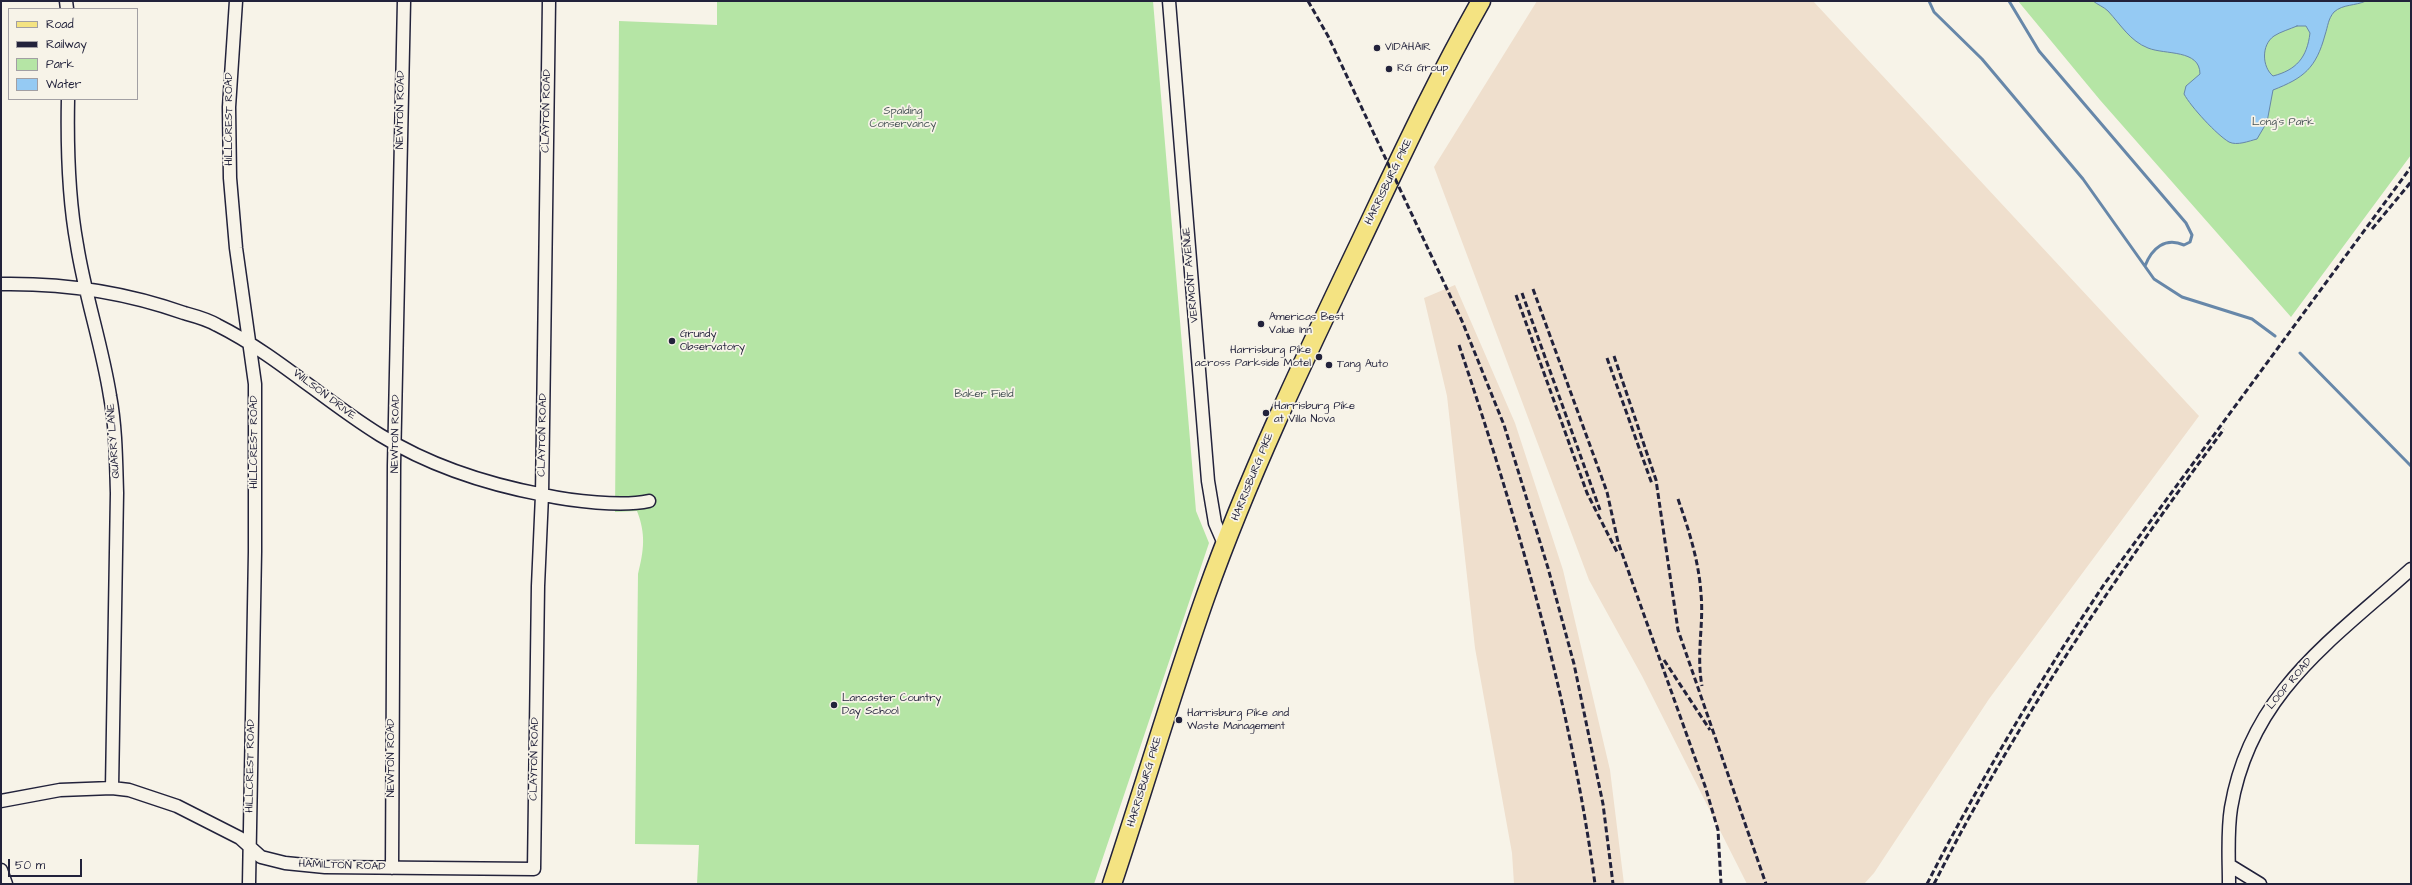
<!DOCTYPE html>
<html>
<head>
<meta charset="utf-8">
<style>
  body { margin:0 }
  #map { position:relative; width:2412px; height:885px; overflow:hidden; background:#f7f3e8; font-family:"Architects Daughter",sans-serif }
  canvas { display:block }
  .frame { position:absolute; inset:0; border:2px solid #22223b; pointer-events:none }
  .legend { position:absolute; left:8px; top:8px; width:130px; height:92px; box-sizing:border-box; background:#f7f3e8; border:1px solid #a29fa3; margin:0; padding:5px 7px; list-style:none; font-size:12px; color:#22223b }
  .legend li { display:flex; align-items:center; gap:8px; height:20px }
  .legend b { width:20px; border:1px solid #a29fa3 }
  .scale { position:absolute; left:8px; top:859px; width:74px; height:18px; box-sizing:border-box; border:2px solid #22223b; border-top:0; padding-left:5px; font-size:12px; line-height:14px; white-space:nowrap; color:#22223b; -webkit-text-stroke:3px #f7f3e8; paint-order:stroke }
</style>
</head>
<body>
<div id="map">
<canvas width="2412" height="885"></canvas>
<div class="frame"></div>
<ul class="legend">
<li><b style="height:5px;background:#f4e382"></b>Road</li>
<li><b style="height:5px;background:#22223b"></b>Railway</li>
<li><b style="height:11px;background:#b5e5a5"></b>Park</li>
<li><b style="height:11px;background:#95caf3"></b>Water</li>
</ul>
<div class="scale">50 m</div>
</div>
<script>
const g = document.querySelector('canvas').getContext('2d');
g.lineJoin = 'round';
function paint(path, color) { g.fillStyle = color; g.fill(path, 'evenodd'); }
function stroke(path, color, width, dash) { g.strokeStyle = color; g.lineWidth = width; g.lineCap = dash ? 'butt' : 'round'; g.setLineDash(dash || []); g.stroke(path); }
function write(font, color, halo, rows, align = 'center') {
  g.font = font + ' "Architects Daughter",sans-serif'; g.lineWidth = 3.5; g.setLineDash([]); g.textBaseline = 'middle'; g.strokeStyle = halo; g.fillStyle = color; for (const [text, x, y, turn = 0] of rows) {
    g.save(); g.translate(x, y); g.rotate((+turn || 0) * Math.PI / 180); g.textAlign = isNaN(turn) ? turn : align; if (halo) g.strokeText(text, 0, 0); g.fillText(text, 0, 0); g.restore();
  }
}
paint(new Path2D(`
  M1537,1H1813L2199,416L1989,699L1874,873L1864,884H1747L1642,676L1589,580L1434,167Z
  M1455,285L1515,423L1563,570L1610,770L1624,884H1514L1512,853L1475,648L1447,396L1424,298Z`), '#efdfcd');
paint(new Path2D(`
  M717,1H1153L1196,511L1209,543L1094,884H697L699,845L635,844L638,574C644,550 646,534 637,511L615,512L619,21L717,25Z
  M2018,1H2411V155L2291,317L2100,100Z`), '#b5e5a5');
const water = new Path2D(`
  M2093,1H2366C2355,6 2343,4 2334,12C2328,19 2328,26 2325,35C2316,68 2304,78 2273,90L2267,122L2257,139C2249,141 2237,146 2229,142C2217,135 2191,107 2184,94L2186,86L2200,74C2200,49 2165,55 2148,48C2130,41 2121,25 2108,11C2104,7 2098,5 2093,1ZM2297,26H2306L2310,33C2307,58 2296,70 2273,76C2262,67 2261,45 2274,36C2280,32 2290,29 2297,26Z`);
paint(water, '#95caf3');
stroke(water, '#6787a9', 1);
stroke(new Path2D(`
  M1929,1L1934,12L1982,59L2083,179L2154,279L2182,297L2252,319L2275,336
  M2009,1L2039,51L2186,223L2192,235L2190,242L2184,245C2165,237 2152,248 2145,266
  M2300,353L2411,466`), '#6787a9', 3);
const minor = new Path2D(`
  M66,1L67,9
  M236,1L229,107L230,178L236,248L255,384V552L249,884
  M1169,1L1208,481L1215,523L1225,546
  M68,99C67,148 68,196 77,245C85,296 102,345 110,396C116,428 116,461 117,493L112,788
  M1,284C64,283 125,292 184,313C195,316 207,319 217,325C277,355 323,400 380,435C430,466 486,484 544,495C571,501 622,507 649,501
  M1,801L60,790L112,788L129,790L177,806L240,838L261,857L285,863L325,867L534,869L538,586L542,495L549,1
  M2229,865L2260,884
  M392,868L394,465L404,1
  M1,870L6,884
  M2229,884C2229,859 2227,833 2231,808C2250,694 2331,641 2411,569`);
const primary = new Path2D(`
  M1112,884C1144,788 1172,691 1206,595C1248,477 1302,364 1356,251C1396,167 1435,82 1481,1`);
stroke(minor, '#22223b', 15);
stroke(primary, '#22223b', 21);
stroke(minor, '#f7f3e8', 12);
stroke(primary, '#f4e382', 18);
stroke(new Path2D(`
  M1308,1L1328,36L1462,321L1504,425L1548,568L1574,664L1603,804L1613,884
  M2372,229L2411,182
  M1533,289L1607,492L1618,542L1705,786L1718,830L1721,884
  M1522,293L1600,510
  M1516,295L1587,493L1617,552
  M1459,345C1518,521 1570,700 1595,884
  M1614,356L1656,480L1678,630L1766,884
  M1607,358L1652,484
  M1678,499C1689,530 1699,562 1701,594C1704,625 1696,653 1702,686
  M1664,660L1710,730
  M1927,884C1980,780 2040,680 2105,583L2411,167
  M1934,884C2016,722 2117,574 2224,429`), '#22223b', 3, [6, 3]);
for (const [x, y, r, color] of [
  [1377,48,4,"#22223b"],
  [1389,69,4,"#22223b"],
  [1261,324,4,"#22223b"],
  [672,341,4,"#22223b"],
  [1319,357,4,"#22223b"],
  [1329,365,4,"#22223b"],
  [1266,413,4,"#22223b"],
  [834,705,4,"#22223b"],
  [1179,720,4,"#22223b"]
]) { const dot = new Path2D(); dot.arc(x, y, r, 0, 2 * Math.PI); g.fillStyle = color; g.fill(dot); stroke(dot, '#f7f3e8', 1.5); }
write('11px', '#22223b', '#f7f3e8', [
  ["VIDAHAIR",1385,48],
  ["RG Group",1397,69],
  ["Americas Best",1269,318],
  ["Value Inn",1269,331],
  ["Grundy",680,335],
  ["Observatory",680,348],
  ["Harrisburg Pike",1311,351,"right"],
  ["across Parkside Motel",1311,364,"right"],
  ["Tang Auto",1337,365],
  ["Harrisburg Pike",1274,407],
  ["at Villa Nova",1274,420],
  ["Lancaster Country",842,699],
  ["Day School",842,712],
  ["Harrisburg Pike and",1187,714],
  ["Waste Management",1187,727]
], 'left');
write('11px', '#22223b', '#f7f3e8', [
  ["NEWTON ROAD",401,110,-89],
  ["CLAYTON ROAD",547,111,-89],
  ["HILLCREST ROAD",230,119,-90],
  ["HARRISBURG PIKE",1389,182,-64],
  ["VERMONT AVENUE",1191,275,-95],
  ["WILSON DRIVE",324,395,37],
  ["NEWTON ROAD",396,434,-89],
  ["CLAYTON ROAD",543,435,-89],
  ["QUARRY LANE",114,441,-94],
  ["HILLCREST ROAD",255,442,-90],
  ["HARRISBURG PIKE",1253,477,-68],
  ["LOOP ROAD",2290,684,-50],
  ["NEWTON ROAD",392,758,-90],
  ["CLAYTON ROAD",535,759,-89],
  ["HILLCREST ROAD",251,766,-89],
  ["HARRISBURG PIKE",1145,782,-73],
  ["HAMILTON ROAD",342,866,2]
]);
write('11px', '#475356', '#f7f3e8', [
  ["Spalding",903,112],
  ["Conservancy",903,125],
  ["Long's Park",2283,123],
  ["Baker Field",984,395]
]);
</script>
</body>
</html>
